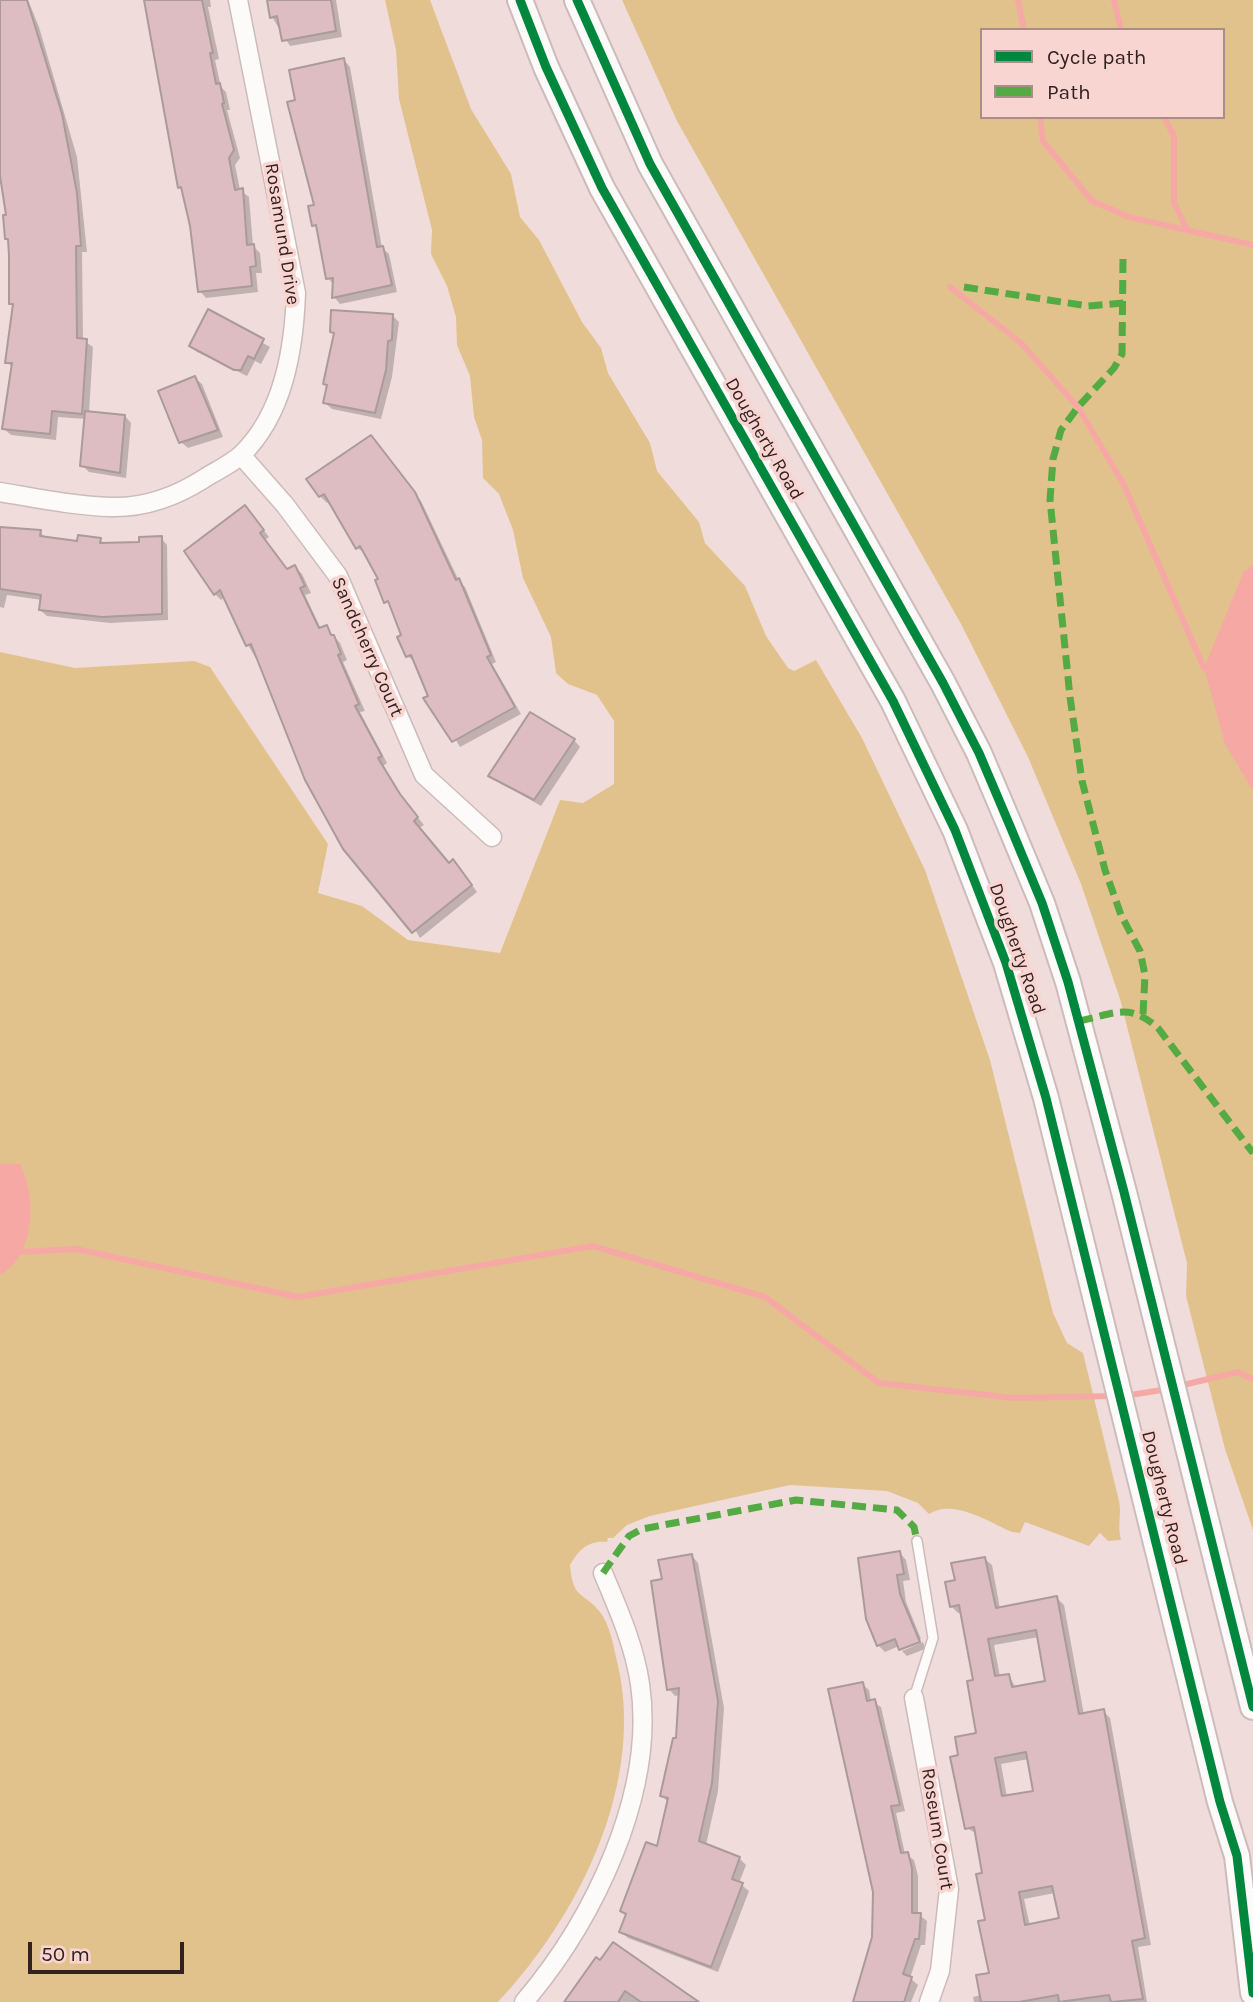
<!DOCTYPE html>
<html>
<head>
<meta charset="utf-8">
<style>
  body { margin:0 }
  #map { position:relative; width:1253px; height:2002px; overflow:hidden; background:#f0dddb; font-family:Karla,sans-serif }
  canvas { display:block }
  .legend { position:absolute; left:980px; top:28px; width:245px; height:91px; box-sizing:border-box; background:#f9d5d2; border:2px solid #a98d8b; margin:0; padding:9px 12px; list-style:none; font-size:21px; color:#312120 }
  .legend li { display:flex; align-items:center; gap:14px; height:35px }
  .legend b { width:35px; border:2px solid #a98d8b }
  .scale { position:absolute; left:28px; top:1942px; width:156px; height:32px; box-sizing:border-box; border:4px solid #312120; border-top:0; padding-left:9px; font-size:21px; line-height:24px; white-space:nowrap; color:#312120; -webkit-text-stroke:5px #f9d5d2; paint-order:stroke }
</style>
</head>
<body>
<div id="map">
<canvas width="1253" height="2002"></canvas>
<ul class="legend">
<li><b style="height:9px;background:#00873e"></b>Cycle path</li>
<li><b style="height:9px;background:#54aa43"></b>Path</li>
</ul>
<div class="scale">50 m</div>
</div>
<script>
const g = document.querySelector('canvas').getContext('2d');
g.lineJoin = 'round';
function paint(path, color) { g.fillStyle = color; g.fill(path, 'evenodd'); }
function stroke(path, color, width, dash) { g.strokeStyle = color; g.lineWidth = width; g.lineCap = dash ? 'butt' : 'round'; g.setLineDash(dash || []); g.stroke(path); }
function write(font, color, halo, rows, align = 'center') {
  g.font = font + ' Karla,sans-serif'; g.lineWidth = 7; g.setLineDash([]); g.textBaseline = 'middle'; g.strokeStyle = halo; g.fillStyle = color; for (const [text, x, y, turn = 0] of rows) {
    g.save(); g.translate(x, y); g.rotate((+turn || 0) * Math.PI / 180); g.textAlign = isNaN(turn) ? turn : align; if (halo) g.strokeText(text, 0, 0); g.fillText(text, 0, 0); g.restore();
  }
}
paint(new Path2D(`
  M385,0H430L471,109L511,174L520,217L539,240L582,322L601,348L608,373L650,443L657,471L699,522L705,543L745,586L766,636L788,668L794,671L816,660L862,738L925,870L990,1060L1053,1313L1067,1343L1083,1353L1119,1501C1122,1514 1117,1526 1121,1540L1108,1541L1100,1533L1089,1546L1025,1522L1020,1533L1012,1532C989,1522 953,1498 929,1514L918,1503L887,1491L790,1485L650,1516L627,1525L613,1538H608L607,1542C588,1540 579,1550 570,1565C573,1600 582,1590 600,1612C609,1623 613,1643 616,1657C648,1779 580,1915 498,2002H0V652L75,668L194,661L210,667L328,844L318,893L362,906L408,940L500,953L560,800L583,803L614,784V721L597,695L568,684L556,673L551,637L523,578L513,530L499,494L483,478L482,440L474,417L470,376L457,345L456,317L447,286L431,254L432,230L399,99L396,50Z
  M622,0H1253V1530L1225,1449L1186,1296L1187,1263L1120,999L1081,884L1028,757L961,624L677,121ZM982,30H1223V117H982Z`), '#e2c28c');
paint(new Path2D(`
  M1253,565V791L1225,744L1204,668L1244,571Z
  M0,1164H20C37,1196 35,1257 0,1275Z`), '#f6a9a4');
paint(new Path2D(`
  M0,0H28L39,27L77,157L87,252H82L83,340L93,347L89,413L125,416L131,423L126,478L89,472L82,465L86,419L58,417L56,440L11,435L4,429L13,368L7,362L14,306L11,303L8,216L3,186L0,183Z
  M144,0H210L211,7H208L219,59L215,60L221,87L226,92L230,110H227L240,158L235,165L240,190L249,197L253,246L260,253L262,273H256L258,292L206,298L200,291L192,225L183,191L179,187Z
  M269,0H336L342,37L290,46L272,17Z
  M344,60L350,67L382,248L389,254L397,292L340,304L334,297V285L328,278L319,230L314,225L316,206L297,102Z
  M209,312L270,347L261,364L255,361L247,376L197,352L191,345Z
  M393,316L399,322L392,377L381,419L332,409L325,403L328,387L325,384L335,335L332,332Z
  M195,378L202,384L223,437L188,448L181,442Z
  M377,444L421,501L459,581L465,587L496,662L492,664L521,714L460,747L430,696L416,662L407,656L400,638L404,636L366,553L357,548L330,501L327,503L320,496Z
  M251,514L269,537L265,540L288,571L295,567L302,574L311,593L305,595L321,629L326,627L340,643L347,660L343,662L365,711L360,712L387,763L383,766L406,803L424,825L419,828L449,865L460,868L477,892L420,938L248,645L225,597L221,600L215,594Z
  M0,528L40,532L46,538L79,543L100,540L105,544H141L161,538L167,545L168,620L110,623L47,616L40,610L42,600L7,595L4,608L0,607Z
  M574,740L580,747L541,806L490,776Z
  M900,1553L906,1560L910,1580L903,1581L906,1602L921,1639L901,1650L899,1646L885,1652L878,1645Z
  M692,1556L698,1563L724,1708L718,1791L706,1845L739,1858L746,1865L739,1883L749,1891L718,1972L628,1938L621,1932L627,1916L622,1910L658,1848L669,1803L662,1796L677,1740L680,1695L675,1696L669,1689L664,1581Z
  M985,1559L992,1565L1000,1609L1057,1598L1064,1605L1084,1715L1103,1711L1110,1718L1151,1945L1138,1947L1147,2002H974L973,1997L981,1995L991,1974L984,1874L977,1834L967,1828L960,1757L978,1735L975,1682L962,1612L958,1613L951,1606L957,1582ZM1039,1637L1047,1683L1016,1688L1009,1676L1000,1677L994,1645ZM1029,1759L1035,1792L1007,1797L1001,1764ZM1055,1893L1061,1920L1030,1926L1024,1899Z
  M923,1642L925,1649L907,1656L902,1651Z
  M862,1684L869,1690L871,1701L881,1707L905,1811L896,1813L905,1854L914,1860L918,1876V1914L927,1921L925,1945H921L910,1978L918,1985L911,2002H853L874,1938L875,1892Z
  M596,1959L694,2002H566Z`), '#0003');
stroke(new Path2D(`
  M1018,0L1024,30
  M1114,0L1121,30
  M1040,117L1043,141L1092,201L1129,217L1253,245
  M1164,117L1174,136V203L1187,229
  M950,287L1021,343L1078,407L1124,485L1204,668
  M0,1253L76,1249L298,1297L593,1246L765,1297L879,1383L1014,1398L1113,1396
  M1179,1386L1238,1372L1253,1379
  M1124,1396L1168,1389`), '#f6a9a4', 6);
const building = new Path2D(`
  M0,0H27L62,114L77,193L81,246H76L77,338L87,339L82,414L52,411L50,434L2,429L12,363H5L13,304H9V256L8,239H5L3,215H6L0,176Z
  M144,0H202L213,53H210L216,84L220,83L224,103L222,104L234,150L229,158L235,190L243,188L247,245L254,244L256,266L250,267L252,286L198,292L190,226L181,187L178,188Z
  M267,0H331L336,31L282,41L277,16L270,18Z
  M344,58L377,247L383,246L392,285L332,298L333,278L326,279L316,225L312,226L308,206L314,205L287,102L295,100L289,70Z
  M208,309L264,339L254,359L248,356L241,370H234L189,346Z
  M331,310L393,314L392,340L388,341L386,370L375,413L323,403L327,385L323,384L334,333L330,332Z
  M195,376L218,430L179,443L158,391Z
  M85,411L125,415L120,473L80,466Z
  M371,435L415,492L456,580L459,578L491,655L487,657L515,707L452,742L423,698L428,696L411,655L406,657L397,637L401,635L388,601L384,603L375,580L378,579L360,546L356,549L324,494L319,497L306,479Z
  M245,505L264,530L260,533L287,569L295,565L305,586L300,588L319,628L327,625L331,635H334L341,654L338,655L359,704L355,706L382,756L378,758L400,794L418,817L414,821L449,863L453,859L472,885L412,933L343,849L305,780L251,644L246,646L220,590L214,595L184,551Z
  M0,527L41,530L40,536L77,541L78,535L101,538L100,543L139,542V537L162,536V614L102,617L39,610L41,595L0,589Z
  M530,712L575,739L534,800L488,776Z
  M900,1551L904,1574L897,1575L900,1594L920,1642L899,1650L895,1639L877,1646L866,1619L858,1558Z
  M692,1554L718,1701L712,1783L699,1841L740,1857L732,1879L743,1883L711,1967L619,1932L626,1914L620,1911L646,1842L657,1846L668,1798L660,1796L673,1738H676L679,1688L667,1690L651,1581L662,1579L658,1560Z
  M985,1557L996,1608L1057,1596L1079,1714L1104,1709L1145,1938L1132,1941L1143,1999L1111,2002L1109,1995L1059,2002L1058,1995L1019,2002H981L976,1975L989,1973L978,1921L985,1920L976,1874L982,1873L974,1827L965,1829L950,1757L958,1755L955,1737L976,1733L967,1681L973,1680L959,1605L950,1607L945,1582L955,1580L951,1563ZM1036,1630L1045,1681L1012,1687L1009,1674L995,1676L988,1639ZM1026,1752L1033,1791L1002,1796L995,1758ZM1052,1886L1059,1918L1025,1925L1019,1892Z
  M863,1682L867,1701L875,1699L900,1805L891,1806L901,1853L908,1852L912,1868V1913H921L919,1939H915L903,1974L912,1977L904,2002H853L872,1937L873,1892L828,1689Z
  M613,1942L699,2002H641L625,1991L618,2002H564L596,1957L600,1960Z`);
paint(building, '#ddbdc2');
stroke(building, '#aa9a9b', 2);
const lane = new Path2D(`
  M914,1698L933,1638L917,1541`);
const street = new Path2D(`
  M241,455L285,505L338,576L424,775L492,837
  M0,492C36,498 74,506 111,507C145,508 177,496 205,478C216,471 231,464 241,455C284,414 294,348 296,293L238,0
  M914,1698L949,1889L940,1971L929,2002
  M524,2002C593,1921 656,1793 640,1684C634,1644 618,1609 603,1573`);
const secondary = new Path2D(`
  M520,0L546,67L602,188L893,701L955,830L1006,963L1046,1098L1220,1802L1237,1856L1253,1993
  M577,0L650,164L943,683L979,753L1010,826L1042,903L1068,982L1124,1192L1253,1707`);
stroke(lane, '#ccbbba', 12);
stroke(street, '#ccbbba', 21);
stroke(secondary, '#ccbbba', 28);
stroke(lane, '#fdfafa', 9);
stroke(street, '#fdfafa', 18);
stroke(secondary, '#fdfafa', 24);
stroke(new Path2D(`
  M1123,259L1122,354L1114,368L1078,407L1061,430L1053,459L1050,500L1070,697L1082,781L1105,870L1121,915L1140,951L1145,975L1143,1015
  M964,287L1088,306L1124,303
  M1079,1021C1114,1014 1129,1002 1158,1028L1253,1153
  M603,1573L629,1536L642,1529L796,1500L897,1510L914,1527L917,1541`), '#54aa43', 7, [14, 7]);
stroke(new Path2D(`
  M520,0L546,67L602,188L893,701L955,830L1006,963L1046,1098L1220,1802L1237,1856L1253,1993
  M577,0L650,164L943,683L979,753L1010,826L1042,903L1068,982L1124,1192L1253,1707`), '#00873e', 9);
write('19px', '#312120', '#f9d5d2', [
  ["Rosamund Drive",282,234,81],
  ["Dougherty Road",764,439,60],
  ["Sandcherry Court",367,647,66],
  ["Dougherty Road",1017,949,71],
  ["Dougherty Road",1164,1498,76],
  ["Roseum Court",937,1829,81]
]);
</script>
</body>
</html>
